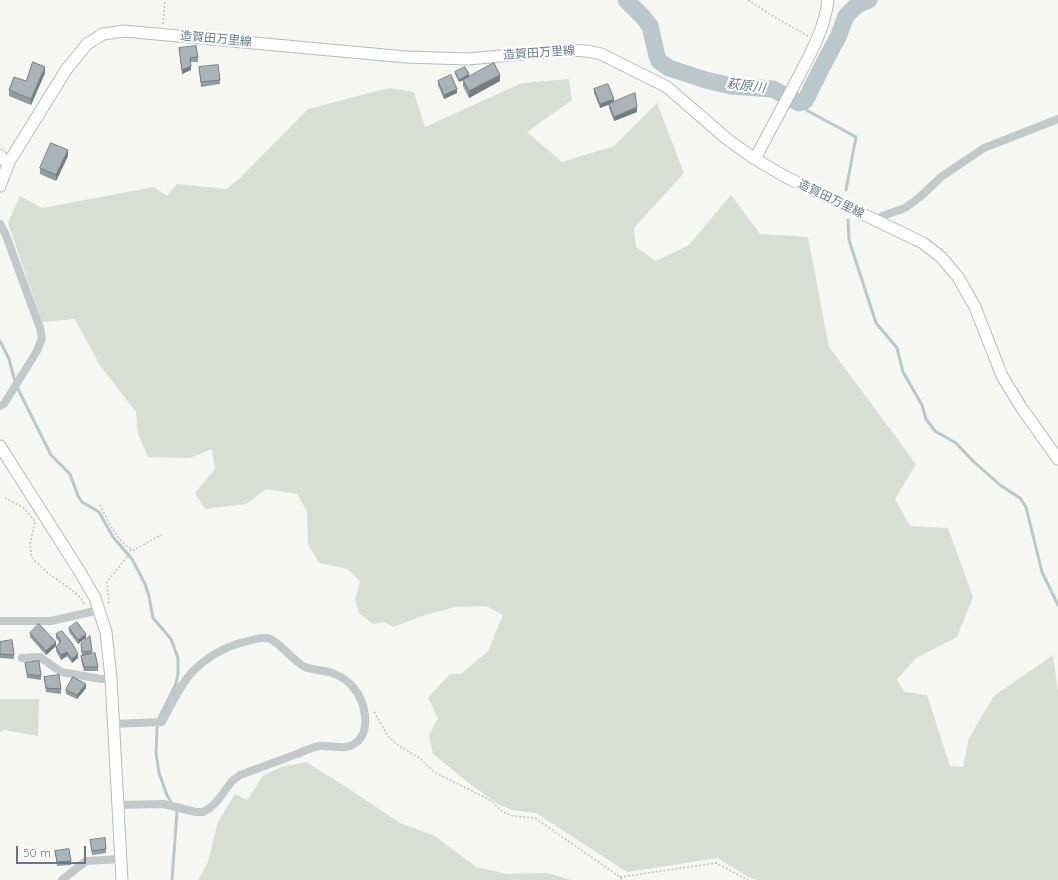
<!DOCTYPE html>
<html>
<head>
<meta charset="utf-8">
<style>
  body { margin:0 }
  #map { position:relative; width:1058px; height:880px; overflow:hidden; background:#f6f6f2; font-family:Quicksand,sans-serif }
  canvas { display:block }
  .scale { position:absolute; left:16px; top:846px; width:70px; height:18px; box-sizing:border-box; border:2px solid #637985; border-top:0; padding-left:5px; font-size:12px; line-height:14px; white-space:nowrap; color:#637985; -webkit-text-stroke:3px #fff; paint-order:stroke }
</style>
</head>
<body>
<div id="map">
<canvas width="1058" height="880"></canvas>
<div class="scale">50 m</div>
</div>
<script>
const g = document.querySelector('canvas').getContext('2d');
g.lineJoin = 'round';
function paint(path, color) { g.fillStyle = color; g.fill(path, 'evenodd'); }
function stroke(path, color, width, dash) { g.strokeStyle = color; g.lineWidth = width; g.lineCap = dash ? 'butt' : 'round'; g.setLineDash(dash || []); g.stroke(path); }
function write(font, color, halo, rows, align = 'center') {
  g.font = font + ' Quicksand,"Noto Sans JP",sans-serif'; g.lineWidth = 4; g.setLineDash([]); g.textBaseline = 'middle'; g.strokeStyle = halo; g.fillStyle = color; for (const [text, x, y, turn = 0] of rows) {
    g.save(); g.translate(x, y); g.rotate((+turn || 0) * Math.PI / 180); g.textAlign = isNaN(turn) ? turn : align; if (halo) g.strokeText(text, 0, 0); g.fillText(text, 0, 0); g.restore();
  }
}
paint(new Path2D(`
  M569,79L572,100L527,132L562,162L614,146L657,103L684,173L634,228L636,247L656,261L689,245L731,195L760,234L808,237L829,347L916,464L895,499L910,526L948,528L973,597L957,637L916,658L897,679L904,692L927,695L950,766L963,767L969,738L994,696L1053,655L1058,692V880H758L748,877L718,858L627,872L536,813L512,810L498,804L470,784L433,754L429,735L438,718L428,698L450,674H461L488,651L503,615L486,606L455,607L425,615L393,627L384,622L373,624L359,613L355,600L360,581L348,569L319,563L308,544L307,511L297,494L266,489L246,504L205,509L195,493L215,469L212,449L190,458L148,457L138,434L136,412L99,364L75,319L42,322L8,223L20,196L42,208L154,187L167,196L177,184L226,189L238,180L308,109L389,88L414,92L425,127L522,83Z
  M0,699H39L38,736L4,730L0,732Z
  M306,762L343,785L400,823L435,836L476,867L507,874L548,873L570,880H199V879L208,862L218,822L235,794L247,800L263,776L281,767Z`), '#d8ded3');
stroke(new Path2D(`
  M799,103L808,111L856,137L846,190
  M848,220L849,240L876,323L897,348L903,372L922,405L926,419L935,431L956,443L973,461L1000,485L1020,498L1026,507L1042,572L1058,605
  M0,341L9,359L14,378L19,391L51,455L70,474L78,496L82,502L99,512L113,537L132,559L145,584L149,596L153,618L171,639L178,658V673L176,684L159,718L157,728L156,753L159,773L167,795L172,804
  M172,880L177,812L175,809`), '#bac8cb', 3);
stroke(new Path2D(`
  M626,0L643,17L650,26L657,56L659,61L669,68L706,80L731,86L773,89L799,103L805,101L824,63L838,37L846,16L857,5L869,0`), '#bac8cb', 17);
const secondary = new Path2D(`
  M0,155L1,158L9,162
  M755,159C770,130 786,101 801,72C813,49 825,26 828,0
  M0,186L9,162L66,70L87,44L103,34L124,31L406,57L468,59L566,50L587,51L601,54L667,87L727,139L755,159L786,177L923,243L941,257L958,277L975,307L1002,376L1021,407L1058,459
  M0,446L80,572L95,598L106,632L111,678L122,880`);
stroke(secondary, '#b5bcbf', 13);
stroke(new Path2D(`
  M748,0L771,15L808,36
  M858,0L864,7
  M163,24L165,0
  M5,498L24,508L35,521L30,545L32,558C37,563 43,568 48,573C57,580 81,594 84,604
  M100,505C108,520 116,542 134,550L163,534
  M108,603L109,602L107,582L126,558L131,549
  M374,712L388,736L399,746L421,759L434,772L490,800L503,812L513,816L535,818L620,877L622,880
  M620,877L716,863L748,880`), '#bfc1c3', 1.5, [2, 2]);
stroke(new Path2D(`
  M879,222L882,216L905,208L920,197L941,177L984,148L1058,119
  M0,224L5,233L40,328L42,338L37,351L4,404L0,406
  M0,621H51L99,610
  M22,658L40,657L61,672L101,679L111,678
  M113,724L162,722C171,705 180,685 193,671C206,658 223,648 240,643C247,641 261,637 267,638C277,639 293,661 305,667C312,670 321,670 329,672C350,678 363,695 365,716C366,725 364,735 358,741C347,752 333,745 320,746C312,747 304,751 297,754C278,761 259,768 240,775L232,781L218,800L210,808L203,812H196L164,804L118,805
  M62,880L86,861L121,859`), '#c3c8ca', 8);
stroke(secondary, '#fff', 11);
paint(new Path2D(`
  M179,48L198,57V62H190L191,70L182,74Z
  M199,67L220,80V84L201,87Z
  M455,72L469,76L500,81L469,98L463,86V80L459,82L455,74Z
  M45,73L31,105L9,96V90L26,81Z
  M438,81L457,93L444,99L438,85Z
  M594,89L614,102L637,112L614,121L609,108V104L600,108L594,93Z
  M68,156L56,181L40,174V168Z
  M69,628L86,638L78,644L69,632Z
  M30,633L56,646L46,655L30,637Z
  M56,634L78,658L72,663L67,656L61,660L56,651V647L60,643L56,638Z
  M0,642L14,655V659L0,658Z
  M81,644L92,651V653L98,667V671H84L81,660V656L82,655Z
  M25,663L41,676V680L27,678Z
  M44,677L61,689V694L46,692Z
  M86,688L77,699L66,694V690Z
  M90,840L106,849V853L92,855Z
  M55,851L71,861V865L57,866Z`), '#929b9e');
paint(new Path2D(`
  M191,66V70L182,74V70Z
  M45,67V73L31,105V99Z
  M469,74V77L459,82V80Z
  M500,75V81L469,98V91Z
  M457,89V93L444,99V95Z
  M614,99V103L600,108V104Z
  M637,107V112L614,121V117Z
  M68,150V156L56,181V175Z
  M86,634V638L78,644V640Z
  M56,642V646L46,655V651Z
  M67,652V656L61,660V655Z
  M78,654V658L72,663V659Z
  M86,684V688L77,699V695Z`), '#777e81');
const building = new Path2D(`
  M196,46L198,57L190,58L191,66L182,70L179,48Z
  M33,62L45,67L31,99L9,90L14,77L26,81Z
  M494,63L500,75L469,91L463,80Z
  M218,65L220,80L201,82L199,67Z
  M465,67L469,74L459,80L455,72Z
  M451,75L457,89L444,95L438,81Z
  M608,84L614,99L600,104L594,89Z
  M635,93L637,107L614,117L609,104Z
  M51,143L68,150L56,175L40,168Z
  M77,622L86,634L78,640L69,628Z
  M39,624L56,642L46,651L30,633Z
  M62,631L72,643L78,654L72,659L67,652L61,655L56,647L61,641L56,634Z
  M90,636L92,651L82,652L81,644Z
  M12,640L14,655L0,654V642Z
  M95,653L98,667H84L81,656Z
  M39,661L41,676L27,674L25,663Z
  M59,675L61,689L46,688L44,677Z
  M73,677L86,684L77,695L66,690Z
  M105,838L106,849L92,851L90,840Z
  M69,849L71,861L57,862L55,851Z`);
paint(building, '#aab4b8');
stroke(building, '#777e81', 1);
write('12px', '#637985', '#fff', [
  ["造賀田万里線",216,39,5],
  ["造賀田万里線",539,53,-4],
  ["造賀田万里線",831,199,26]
]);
write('italic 13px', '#5f7b82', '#fff', [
  ["萩原川",746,86,7]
]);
</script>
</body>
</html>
